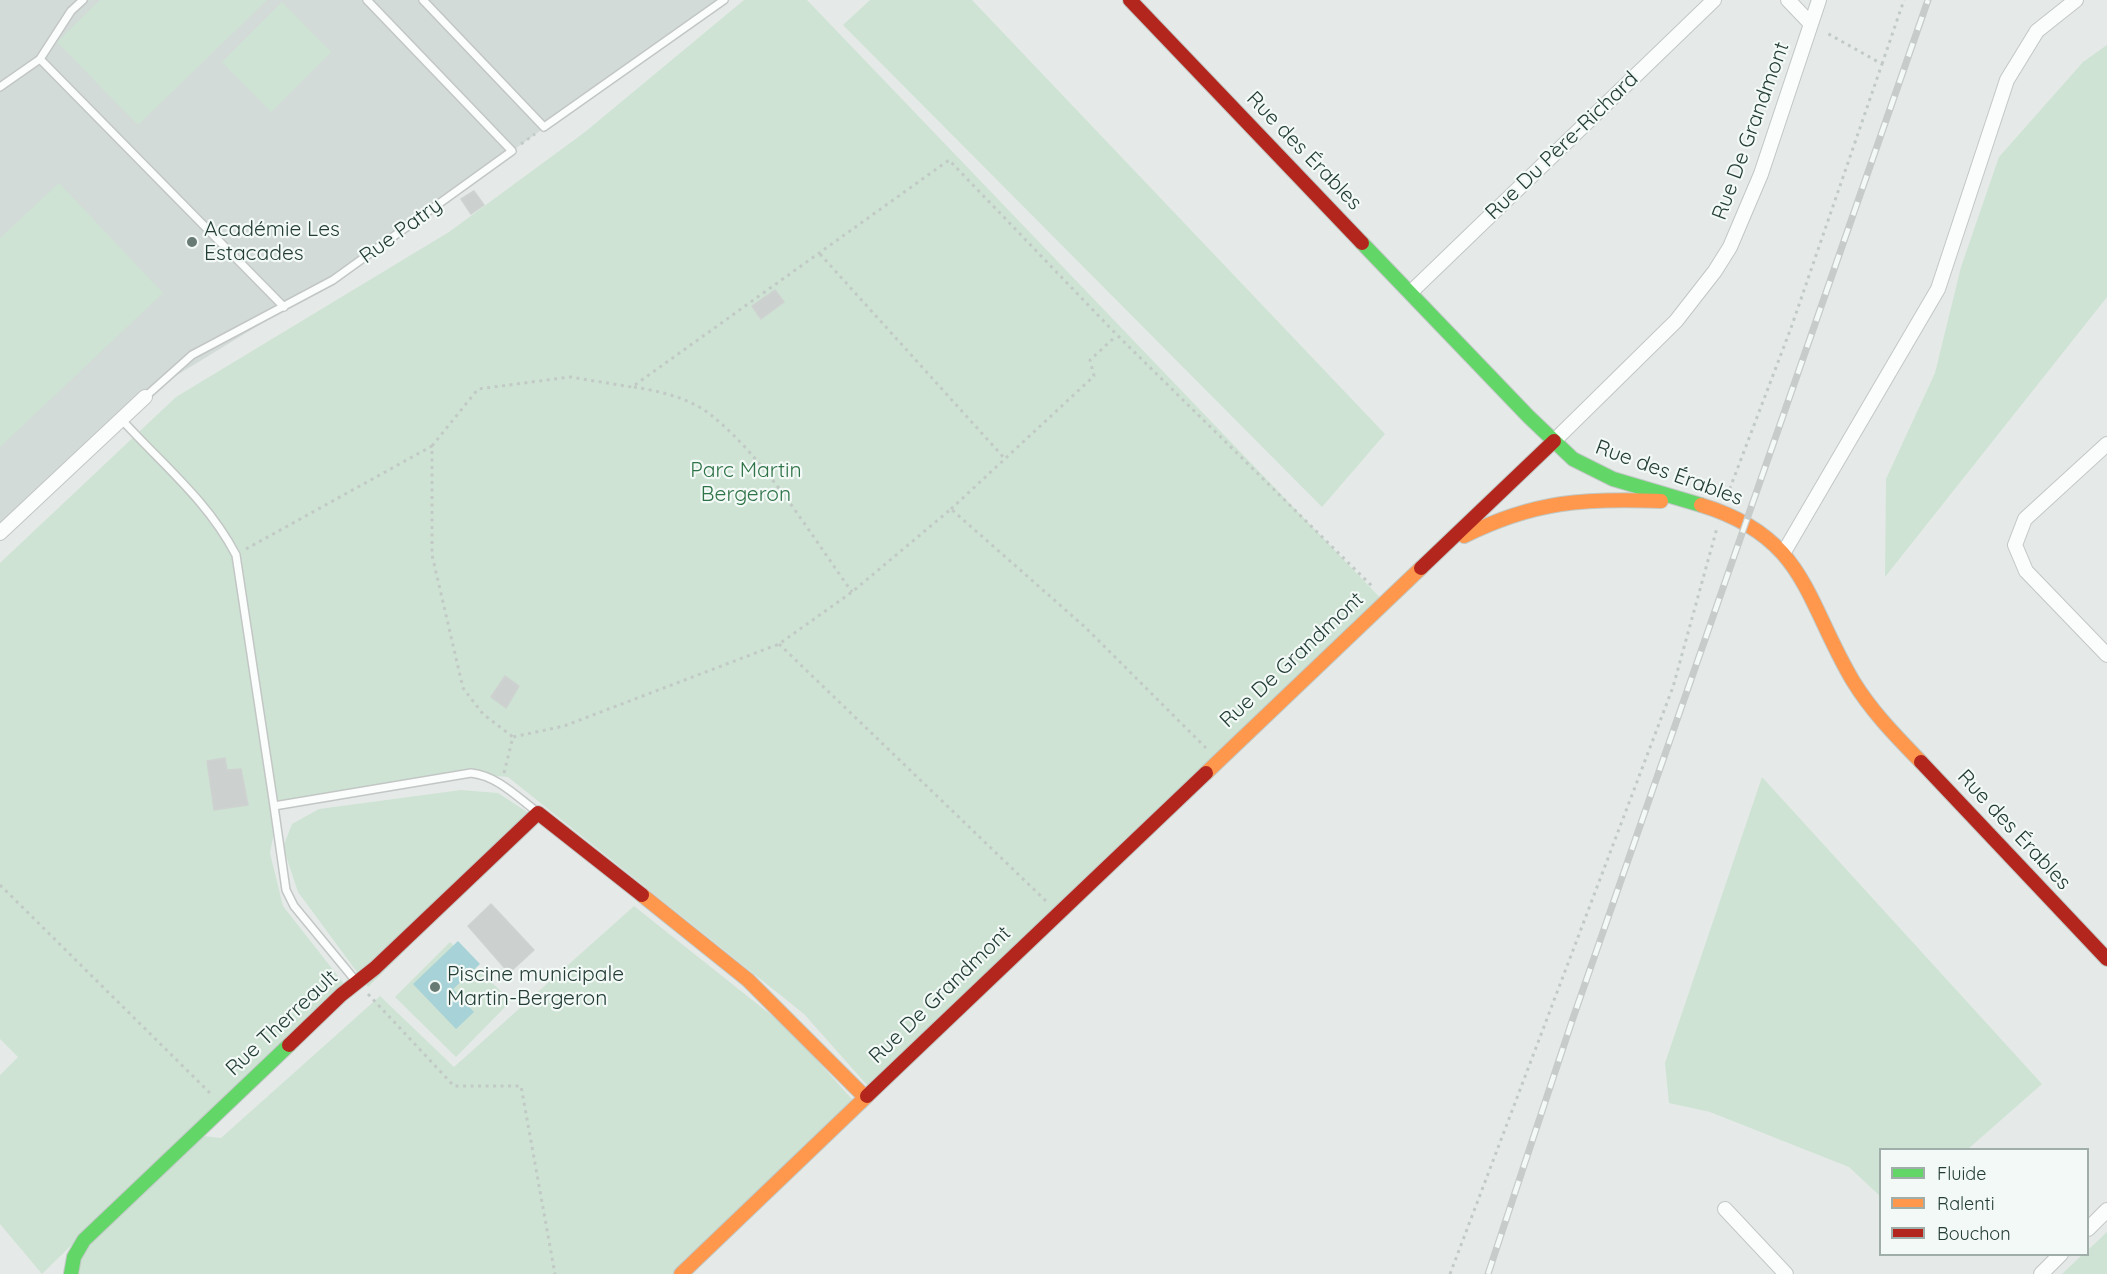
<!DOCTYPE html>
<html>
<head>
<meta charset="utf-8">
<style>
  body { margin:0 }
  #map { position:relative; width:2107px; height:1274px; overflow:hidden; background:#e5eae8; font-family:Quicksand,sans-serif }
  canvas { display:block }
  .legend { position:absolute; left:1879px; top:1148px; width:210px; height:108px; box-sizing:border-box; background:#f3f9f6; border:2px solid #a0aea9; margin:0; padding:8px 10px; list-style:none; font-size:18px; color:#233d36 }
  .legend li { display:flex; align-items:center; gap:12px; height:30px }
  .legend b { width:30px; border:2px solid #a0aea9 }
</style>
</head>
<body>
<div id="map">
<canvas width="2107" height="1274"></canvas>
<ul class="legend">
<li><b style="height:8px;background:#63d668"></b>Fluide</li>
<li><b style="height:8px;background:#ff974d"></b>Ralenti</li>
<li><b style="height:8px;background:#b3261e"></b>Bouchon</li>
</ul>
</div>
<script>
const g = document.querySelector('canvas').getContext('2d');
g.lineJoin = 'round';
function paint(path, color) { g.fillStyle = color; g.fill(path, 'evenodd'); }
function stroke(path, color, width, dash) { g.strokeStyle = color; g.lineWidth = width; g.lineCap = dash ? 'butt' : 'round'; g.setLineDash(dash || []); g.stroke(path); }
function write(font, color, halo, rows, align = 'center') {
  g.font = font + ' Quicksand,sans-serif'; g.lineWidth = 4.5; g.setLineDash([]); g.textBaseline = 'middle'; g.strokeStyle = halo; g.fillStyle = color; for (const [text, x, y, turn = 0] of rows) {
    g.save(); g.translate(x, y); g.rotate((+turn || 0) * Math.PI / 180); g.textAlign = isNaN(turn) ? turn : align; if (halo) g.strokeText(text, 0, 0); g.fillText(text, 0, 0); g.restore();
  }
}
paint(new Path2D(`
  M0,0H722L333,280L164,383L0,538Z`), '#d3dbd8');
paint(new Path2D(`
  M100,0H267L138,125L57,42Z
  M744,0H807L1390,608L875,1094L804,1014L508,777L466,773L315,795L279,808L270,853L283,906L352,994L194,1135L221,1138L380,996L454,1067L634,906L790,1030L859,1107L680,1274H77L91,1226L42,1274L0,1224V1075L18,1057L0,1039V563L176,397L449,232L585,132Z
  M870,0H972L1385,434L1322,507L843,25Z
  M282,2L331,52L271,112L222,62Z
  M2107,45V297L1885,577L1886,479L1935,373L1961,267L1999,157L2083,62Z
  M59,183L163,293L0,447V238Z
  M1762,777L2042,1084L1968,1149L1880,1150V1196L1849,1167L1710,1112L1669,1103L1665,1063Z
  M461,790L498,793L538,819L368,987L298,892L283,847L292,824L319,809Z
  M450,942L511,1001L456,1057L395,997Z
  M2107,1232V1274H2062L2082,1255L2088,1254V1250Z`), '#cee3d4');
paint(new Path2D(`
  M458,941L480,964L453,989L474,1012L456,1029L413,984Z`), '#a7d2d7');
const building = new Path2D(`
  M474,191L484,205L471,214L461,199Z
  M775,290L784,302L761,319L752,306Z
  M505,676L519,686L506,708L491,697Z
  M225,758L227,770L241,769L248,805L214,810L207,761Z
  M491,904L534,950L509,973L468,926Z`);
paint(building, '#ccd1cf');
stroke(building, '#ced3d1', 1.5);
const lane = new Path2D(`
  M423,0L544,127L724,0
  M40,59L71,11L83,0
  M0,87L40,59L284,307
  M145,397L192,355L333,280L512,151L367,0
  M122,420C163,465 207,500 236,555L274,806
  M355,980L294,906L286,890L274,806L471,773C497,776 515,795 536,811`);
const street = new Path2D(`
  M1788,0L1811,24
  M1410,293L1714,0
  M1554,441L1676,321L1715,271L1730,247L1761,174L1819,0
  M2107,444L2025,519L2015,545L2026,571L2107,655
  M0,533L145,397
  M1784,552L1938,289L2007,80L2037,31L2076,0
  M1725,1209L1786,1274
  M2088,1229L2107,1210
  M2041,1274L2061,1254`);
const fast = new Path2D(`
  M1362,243L1528,416L1573,459L1613,479L1701,505
  M71,1274L74,1257L84,1240L289,1045`);
const slow = new Path2D(`
  M1701,505C1806,537 1805,600 1853,681C1872,712 1896,736 1921,762
  M1464,536C1534,501 1584,498 1661,501
  M1206,773L1421,568
  M642,895L748,980L864,1096
  M681,1274L867,1096`);
const jam = new Path2D(`
  M1130,0L1362,243
  M1421,568L1554,441
  M1921,762L2107,959
  M289,1045L341,995L375,968L538,813L642,895
  M867,1096L1206,773`);
stroke(lane, '#c2c7c5', 10);
stroke(street, '#c2c7c5', 16);
stroke(fast, '#c0c8c5', 16);
stroke(slow, '#c0c8c5', 16);
stroke(jam, '#c0c8c5', 16);
stroke(new Path2D(`
  M1882,64L1904,0
  M521,144L535,134
  M820,254L1006,460
  M634,387C659,391 690,398 711,415C765,458 811,535 852,592
  M432,446L478,389L570,377L632,387L949,160L1117,335L1374,588
  M1727,496L1791,328L1882,64L1825,32
  M951,509L1094,376L1090,360L1116,336
  M246,549L432,446V555L463,688L483,714L513,737
  M779,644L1046,901
  M504,773L513,737L564,726L779,644L852,592L951,509L1086,628L1206,748
  M0,885L212,1095
  M368,994L454,1086H521L555,1274
  M1450,1274L1673,687L1717,528`), '#c2cac6', 3, [3, 4.5]);
stroke(lane, '#fbfcfc', 7);
stroke(street, '#fbfcfc', 14);
stroke(fast, '#63d668', 14);
stroke(slow, '#ff974d', 14);
stroke(jam, '#b3261e', 14);
const rail = new Path2D(`
  M1488,1274L1572,1021L1928,0`);
stroke(rail, '#c7cbc9', 7);
stroke(rail, '#f3f9f6', 4.5, [14]);
for (const [x, y, r, color] of [
  [192,242,6,"#677a74"],
  [435,987,6,"#677a74"]
]) { const dot = new Path2D(); dot.arc(x, y, r, 0, 2 * Math.PI); g.fillStyle = color; g.fill(dot); stroke(dot, '#f3f9f6', 2); }
write('21px', '#233d36', '#f3f9f6', [
  ["Rue De Grandmont",1751,131,-70],
  ["Rue Du Père-Richard",1562,146,-44],
  ["Rue des Érables",1304,151,46],
  ["Rue Patry",401,231,-36],
  ["Rue des Érables",1669,473,20],
  ["Rue De Grandmont",1292,660,-43],
  ["Rue des Érables",2014,830,47],
  ["Rue De Grandmont",940,995,-44],
  ["Rue Therreault",282,1023,-43]
]);
write('21px', '#233d36', '#f3f9f6', [
  ["Académie Les",204,230],
  ["Estacades",204,254],
  ["Piscine municipale",447,975],
  ["Martin-Bergeron",447,999]
], 'left');
write('21px', '#2e7347', '#f3f9f6', [
  ["Parc Martin",746,471],
  ["Bergeron",746,495]
]);
</script>
</body>
</html>
